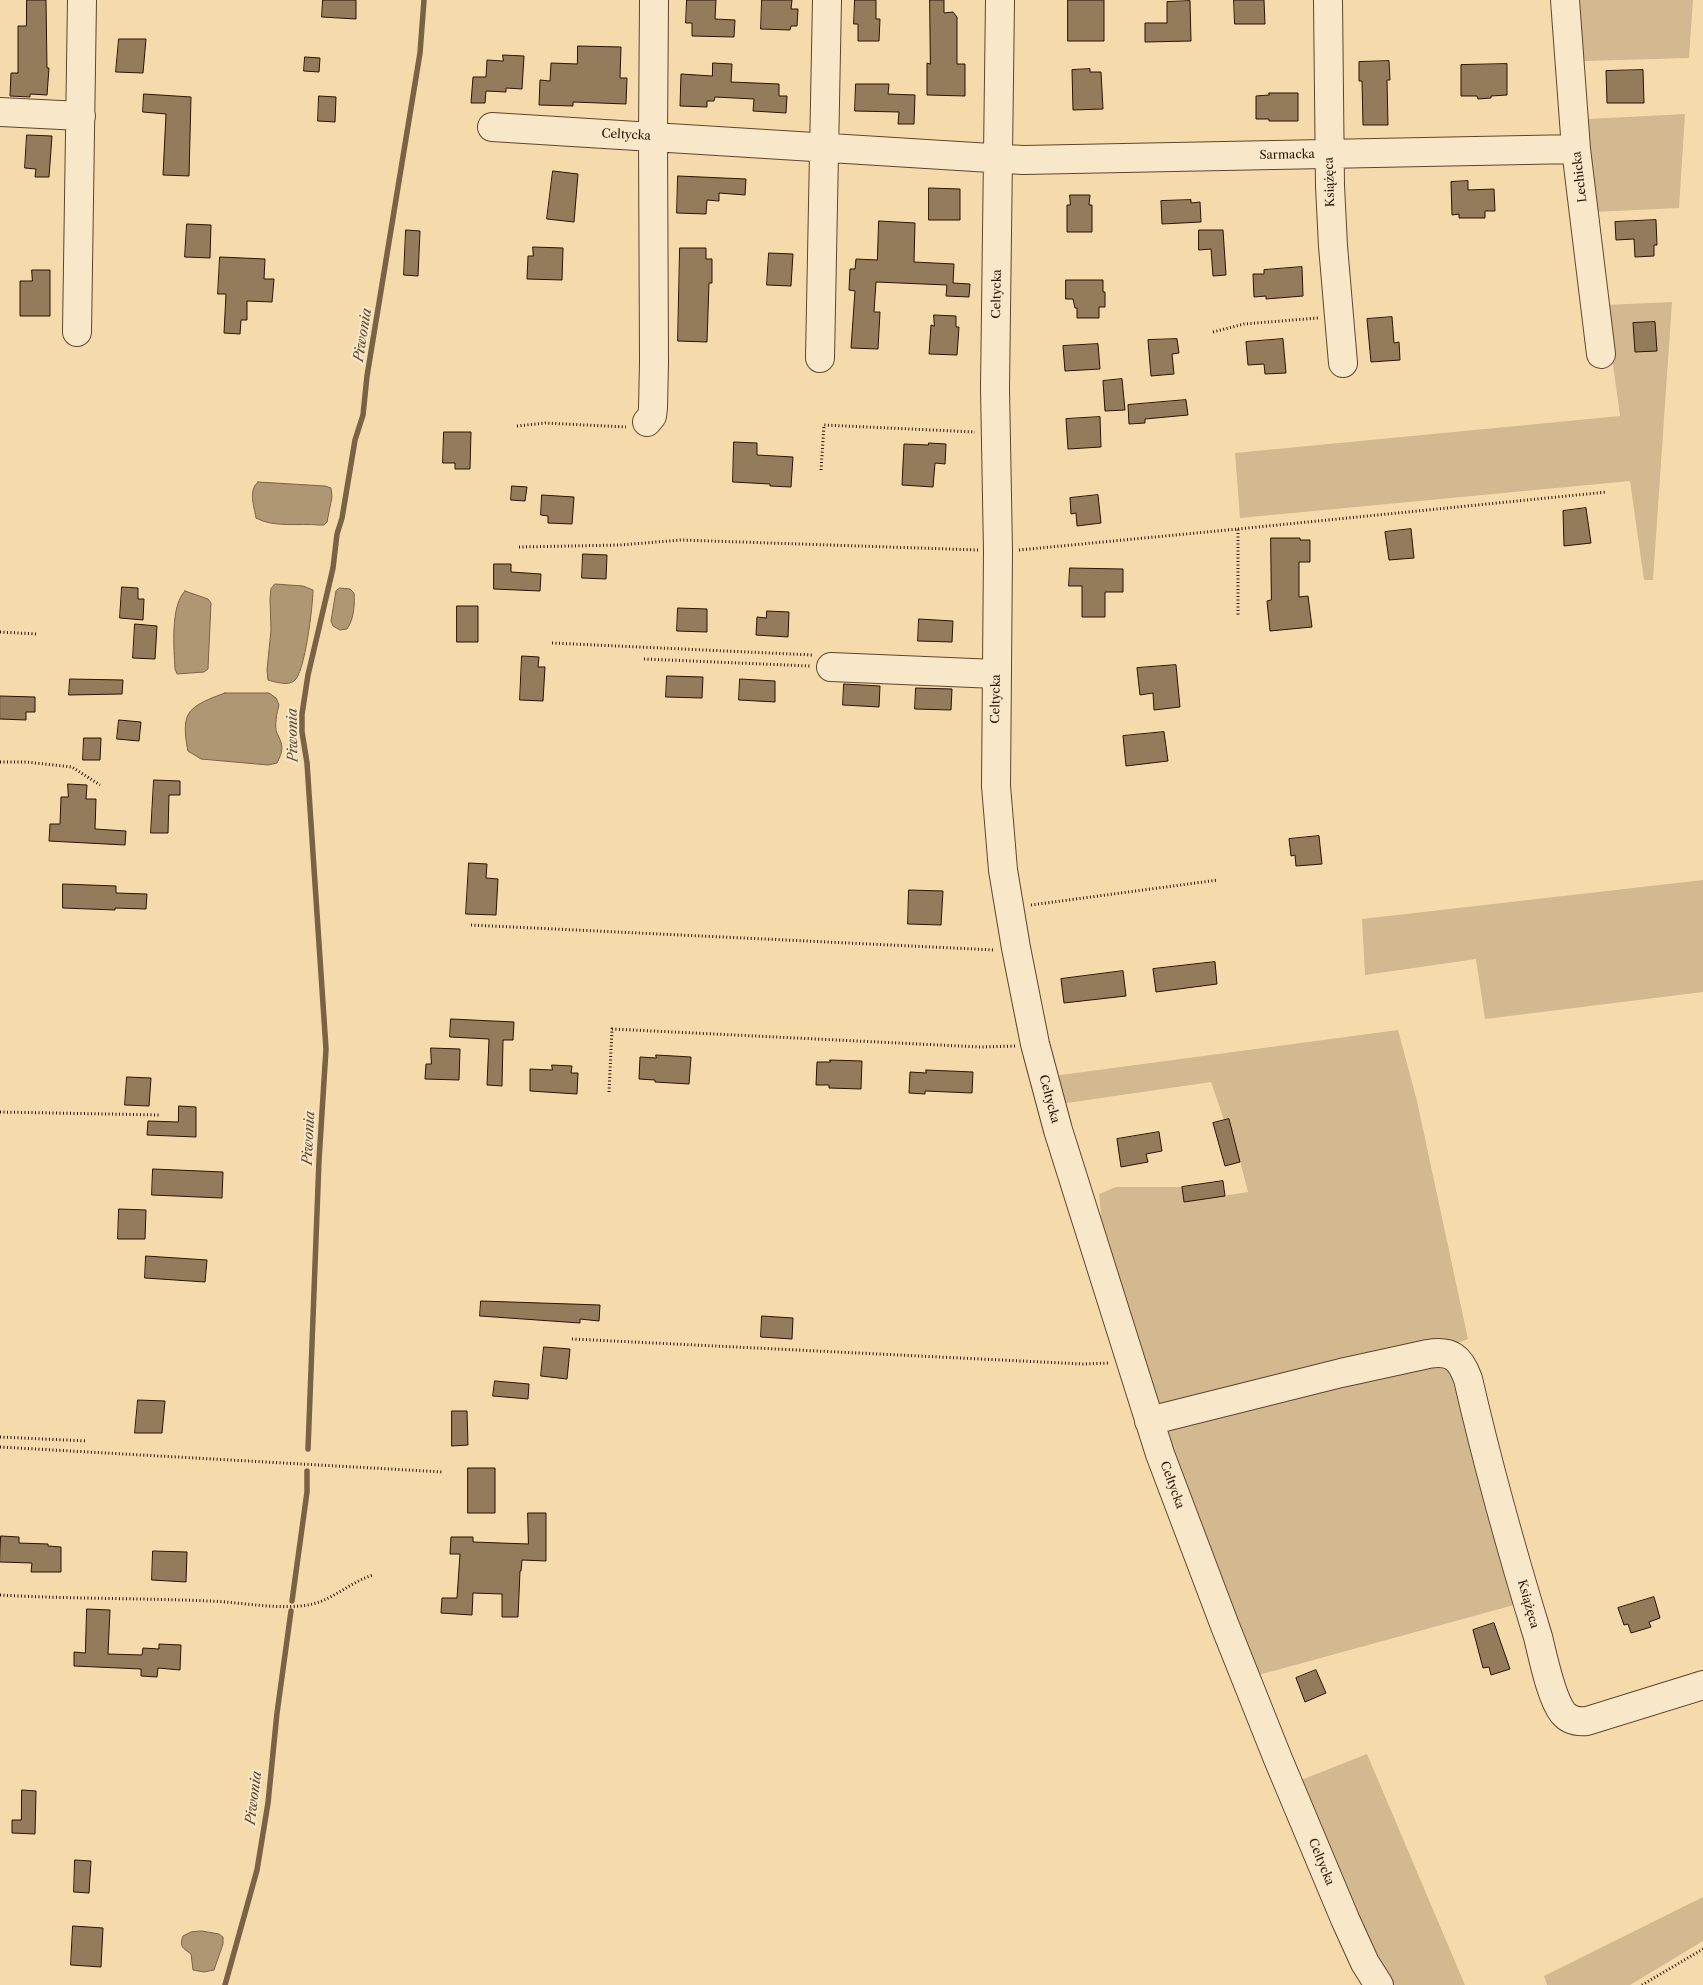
<!DOCTYPE html>
<html>
<head>
<meta charset="utf-8">
<style>
  body { margin:0 }
  canvas { display:block; background:#f5dbac }
</style>
</head>
<body>
<canvas width="1703" height="1985"></canvas>
<script>
const g = document.querySelector('canvas').getContext('2d');
g.lineJoin = 'round';
function paint(path, color) { g.fillStyle = color; g.fill(path, 'evenodd'); }
function stroke(path, color, width, dash) { g.strokeStyle = color; g.lineWidth = width; g.lineCap = dash ? 'butt' : 'round'; g.setLineDash(dash || []); g.stroke(path); }
function write(font, color, halo, rows, align = 'center') {
  g.font = font + ' "Libre Caslon Text",serif'; g.lineWidth = 4; g.setLineDash([]); g.textBaseline = 'middle'; g.strokeStyle = halo; g.fillStyle = color; for (const [text, x, y, turn = 0] of rows) {
    g.save(); g.translate(x, y); g.rotate((+turn || 0) * Math.PI / 180); g.textAlign = isNaN(turn) ? turn : align; if (halo) g.strokeText(text, 0, 0); g.fillText(text, 0, 0); g.restore();
  }
}
paint(new Path2D(`
  M1580,0H1693L1689,58L1583,61Z
  M1685,114L1679,208L1594,212L1588,119Z
  M1672,302L1653,580H1644L1630,481L1240,518L1235,453L1620,416L1605,305Z
  M1703,880V992L1485,1019L1476,959L1365,975L1362,919Z
  M1398,1030L1417,1101L1468,1339L1452,1345L1207,1401L1153,1405L1095,1224L1101,1215L1099,1194L1116,1187H1182L1184,1202L1248,1192L1229,1119L1224,1120L1211,1082L1060,1104L1053,1076Z
  M1397,1366H1455L1514,1605L1255,1676L1163,1432L1168,1424Z
  M1367,1754L1465,1985H1388L1296,1782Z
  M1703,1897V1941L1630,1985H1547L1544,1976Z`), '#d2b98f');
const water = new Path2D(`
  M258,482L325,486L331,488L332,497L327,522L324,525H319C299,523 274,528 256,518C254,505 248,491 258,482Z
  M275,584L303,586L313,590C313,604 305,674 294,681C288,686 275,682 268,680L267,670L271,630L270,599L271,589Z
  M340,588L350,589L354,593C355,604 354,619 347,629L340,630L333,626L331,621L336,591Z
  M185,591L208,599L211,603L208,669L204,672L177,674L175,669C174,649 170,606 185,591Z
  M225,693H269L276,698L279,705C277,712 274,727 277,733C283,745 284,749 277,763L268,765L201,759L188,751C186,742 183,724 188,715C193,704 214,697 225,693Z
  M202,1931L219,1934L223,1937V1944L214,1970L204,1972L193,1970L191,1954C183,1948 179,1947 183,1936L191,1932Z`);
paint(water, '#b09773');
stroke(water, '#7a6246', 1);
stroke(new Path2D(`
  M308,1449L319,1160L326,1049L307,763L302,732V714L308,675L333,568L337,534L342,518L355,440L363,415L367,376L420,53L424,0
  M292,1601L307,1492V1471
  M225,1985L257,1870L268,1803L277,1713L291,1611`), '#7a6246', 5.5);
const building = new Path2D(`
  M27,0H46L47,68H49L47,95L30,94V97L10,96L11,73H18V26H26Z
  M323,0H356V19L322,17Z
  M687,0H716L715,19L735,20L734,37L692,36V23H686Z
  M762,0H792L791,9H798L797,26H791L790,30L761,29Z
  M855,0H876V19H880L879,41H858V24H854Z
  M930,0H944V13L953,12L957,17V64H965V96L927,95V63L930,64Z
  M1068,0H1104V41H1068Z
  M1234,0H1264L1265,24H1235Z
  M1190,1L1191,41L1145,42V23H1167V2Z
  M119,39H146L143,73L116,72Z
  M578,46L621,47L620,78H627L626,104L573,102V106L539,105L540,80L550,81L551,63L577,64Z
  M503,55L524,56L522,89L506,88V92L486,91L485,103H471L473,77H486L487,60L503,61Z
  M305,57L320,58L319,72L304,71Z
  M1389,61L1390,80H1387L1388,125H1363L1362,81H1359V62Z
  M713,63L732,64L731,82L779,84V96H787L786,113L753,111L754,99L715,97L714,101H707V107L680,106L681,74L712,76Z
  M1507,64V95L1491,96V98L1478,99L1477,96H1461V65Z
  M1090,69V72H1101L1103,109L1073,110L1072,70Z
  M1643,70L1644,103H1607L1606,71Z
  M856,84H889L888,94L915,95L914,124H898L899,112L855,111Z
  M1269,93H1298V121H1269V119H1256V96L1269,95Z
  M144,94L191,97L189,176L163,175L166,114L143,112Z
  M319,96L336,97L335,122L318,121Z
  M27,135L52,136L49,177H35L36,169L25,168Z
  M553,171L578,174L574,222L547,219Z
  M678,176L746,179L745,195L719,193V201L707,200L706,214L677,213Z
  M1468,181V190L1494,189L1495,211H1485V218H1459V214L1452,215L1451,182Z
  M929,188L960,189V220H929Z
  M1070,195H1090L1089,205H1092V232H1067V205H1070Z
  M1191,200V203L1200,202L1201,222L1162,224L1161,201Z
  M1656,220L1657,245H1654V256L1635,257L1634,239L1616,240L1615,222Z
  M879,221L915,223L914,262L954,264L953,283L970,284L969,297L946,296L947,285L876,282L874,312H880L878,349L851,348L855,291L849,290L850,269H855L856,259L877,260Z
  M187,224L211,225L210,258L185,257Z
  M406,230L420,231L418,276L404,275Z
  M1199,230H1223L1226,275L1213,276L1211,249L1199,250Z
  M533,247L563,248L562,280L527,279L528,256H533Z
  M680,248H706V259H712V283H709L707,342L678,341Z
  M769,253L793,254L791,286L767,285Z
  M220,257L265,259L264,279H274L272,302L247,301V320H241L240,334L224,333L226,294H218Z
  M1302,267L1303,296L1266,299V296L1254,297L1253,274H1264V270Z
  M32,270H50V316H20V281H32Z
  M1066,280H1103V292H1105V307H1099V318H1077V308H1075L1073,299H1066Z
  M934,315L956,316V327H959L957,355L929,354L931,325L934,326Z
  M1392,317L1394,343L1399,342L1400,360L1371,362L1367,319Z
  M1655,322L1657,351L1635,352L1633,323Z
  M1177,339L1179,353L1172,354L1174,374L1151,376L1148,340Z
  M1283,339L1286,373L1265,374L1264,364L1248,365L1246,342Z
  M1098,344L1100,369L1065,371L1063,346Z
  M1122,379L1125,410L1105,411L1103,381Z
  M1186,400L1188,415L1145,419V423L1129,424L1128,405Z
  M1100,417L1101,447L1068,449L1066,419Z
  M444,432H471L470,469H455V463H443Z
  M734,442L757,443V455L793,457L791,487L770,486V484L733,482Z
  M929,443L946,444L945,464L935,463L933,487L902,485L904,444L928,445Z
  M512,486L527,487L525,501L511,500Z
  M542,495L574,497L572,524L548,523V516L541,515Z
  M1098,495L1101,523L1077,526L1076,513L1071,514L1070,498Z
  M1586,508L1591,543L1564,546L1563,511Z
  M1411,529L1414,558L1389,560L1385,532Z
  M1271,538H1300V540H1310V562H1299V597L1308,596L1312,627L1270,631L1267,601L1271,600Z
  M583,554L607,555L606,579L582,578Z
  M494,564H511V572L541,574L540,591L494,589Z
  M1070,568L1123,569V592H1105V617H1082V586H1069Z
  M122,587L138,588V599H144L143,620L120,618Z
  M457,606H478V642H457Z
  M678,608L707,609V632L677,631Z
  M767,611L789,612L788,637L756,635L757,617L766,618Z
  M919,619L953,621L952,642L918,641Z
  M135,624L157,626L155,659L133,658Z
  M522,656L539,657L538,667H545L543,701L520,700Z
  M1176,665L1180,707L1154,710L1153,693L1140,695L1137,668Z
  M667,676L703,677L702,698L666,697Z
  M70,679L123,680L122,694L69,695Z
  M740,679L775,681V702L739,700Z
  M844,684L880,686L879,707L843,705Z
  M916,688L952,689L951,710L915,709Z
  M0,696L35,697V712H26V720L0,719Z
  M119,720L141,722L139,741L117,739Z
  M1164,732L1168,761L1126,766L1123,736Z
  M84,738H101L100,760H83Z
  M154,780L180,781V795H169L168,833H151Z
  M68,784L87,785L86,799H96L95,829L126,831L125,845L49,841L50,824H60L61,797H68Z
  M1319,836L1322,864L1296,866L1295,855L1291,856L1289,839Z
  M469,863L487,864L486,878L498,879L496,915L466,914Z
  M63,884L116,886V893L147,894L146,909L115,908V910L63,908Z
  M909,890L943,891L941,925L908,924Z
  M1215,962L1217,984L1156,992L1153,969Z
  M1123,971L1126,996L1064,1003L1061,979Z
  M451,1019L514,1022L513,1040H503L502,1086L487,1085L489,1039L450,1037Z
  M431,1048L460,1049L459,1080L425,1079L426,1064H431Z
  M656,1055L691,1057L689,1084L655,1082V1080L639,1079L640,1057L656,1058Z
  M830,1060L862,1061L861,1089L829,1088V1085H816L817,1062H830Z
  M552,1065L572,1066L571,1073H578L577,1094L530,1091V1069L552,1070Z
  M926,1070L973,1072L972,1093L925,1091V1094L909,1093L910,1072L926,1073Z
  M127,1077L151,1078L149,1106L125,1105Z
  M179,1106L196,1107V1137L147,1135L148,1121L178,1122Z
  M1229,1119L1240,1162L1225,1166L1213,1123Z
  M1159,1132L1162,1151L1146,1154L1148,1162L1121,1167L1117,1139Z
  M153,1169L223,1172L222,1198L152,1195Z
  M1223,1181L1225,1196L1184,1202L1182,1187Z
  M119,1209L146,1210L145,1239H118Z
  M146,1256L207,1260L205,1282L145,1278Z
  M481,1301L600,1305L599,1321L580,1319V1323L480,1316Z
  M762,1316L793,1318L792,1339L761,1337Z
  M544,1347L570,1349L567,1379L541,1376Z
  M495,1381L529,1384L528,1399L493,1396Z
  M138,1400L165,1401L162,1433H135Z
  M452,1411H467L468,1445L452,1446Z
  M468,1468H495V1513H468Z
  M528,1513H546V1561L522,1560L521,1571H520L518,1617H502V1594L473,1593L472,1615L441,1613L442,1598H457L460,1554H450L451,1537H473V1542L528,1544Z
  M1,1536L19,1537V1543L48,1544V1546L61,1547V1572H31L32,1563L0,1562Z
  M153,1551L187,1552L186,1582L152,1580Z
  M1654,1597L1660,1618L1649,1622L1651,1627L1631,1633L1628,1624L1624,1625L1618,1608Z
  M87,1609L110,1610L108,1654L142,1655L143,1648L159,1649V1644L181,1645L180,1670L158,1668L157,1677L141,1676V1669L74,1666V1652L85,1653Z
  M1494,1623L1510,1669L1491,1675L1489,1667L1483,1668L1473,1630Z
  M1316,1670L1326,1693L1305,1702L1296,1678Z
  M22,1790L36,1791L35,1834L12,1833V1820H21Z
  M75,1860L91,1861L89,1893L74,1892Z
  M73,1926L103,1928L101,1967L71,1965Z`);
paint(building, '#947b5b');
stroke(building, '#2a1303', 1);
const minor = new Path2D(`
  M1000,0L995,388L998,551L996,786L1003,870L1016,948L1035,1044L1058,1130L1160,1454L1225,1626L1278,1759L1345,1919L1365,1963L1379,1985
  M1328,0L1330,186L1333,246L1343,363
  M1565,0L1576,149L1601,354
  M0,112L81,116
  M492,127L1023,160L1576,149
  M77,332L82,0
  M820,358L827,0
  M647,422L652,416L653,408L654,363L653,136L654,0
  M831,667L996,674
  M1149,1421L1341,1373L1428,1354C1451,1350 1460,1357 1468,1379C1488,1466 1512,1552 1538,1637C1543,1657 1551,1698 1563,1713C1569,1720 1578,1722 1587,1721L1703,1685`);
stroke(minor, '#5d452d', 30);
stroke(new Path2D(`
  M1213,332L1244,324L1318,318
  M517,426L545,423L626,427
  M821,470L824,425L975,432
  M1238,529L1607,492
  M519,547L620,545L681,540L978,550
  M1019,550L1238,529V615
  M0,632L36,634
  M552,643L813,655
  M644,659L810,666
  M0,762H26L72,767L100,785
  M1031,905L1218,880
  M471,925L995,950
  M609,1092L612,1029L980,1047L1015,1046
  M0,1112L160,1115
  M572,1339L1083,1364L1110,1363
  M0,1437L87,1441
  M0,1447L443,1472
  M0,1595C70,1599 140,1598 209,1601C242,1602 275,1610 308,1605C332,1601 350,1582 373,1575
  M1642,1985L1703,1949`), '#2a1303', 3, [1, 2.5]);
stroke(minor, '#f8e8c9', 28);
write('12px', '#2a1303', '#f8e8c9', [
  ["Celtycka",626,135,3],
  ["Sarmacka",1287,155,-1],
  ["Lechicka",1580,177,-97],
  ["Książęca",1330,182,-92],
  ["Celtycka",997,294,-89],
  ["Celtycka",996,699,-89],
  ["Celtycka",1049,1099,75],
  ["Celtycka",1172,1485,70],
  ["Książęca",1528,1604,74],
  ["Celtycka",1321,1862,68]
]);
write('italic 14px', '#604830', '#f8e8c9', [
  ["Piwonia",363,335,-81],
  ["Piwonia",293,735,-91],
  ["Piwonia",309,1138,-87],
  ["Piwonia",254,1798,-83]
]);
</script>
</body>
</html>
